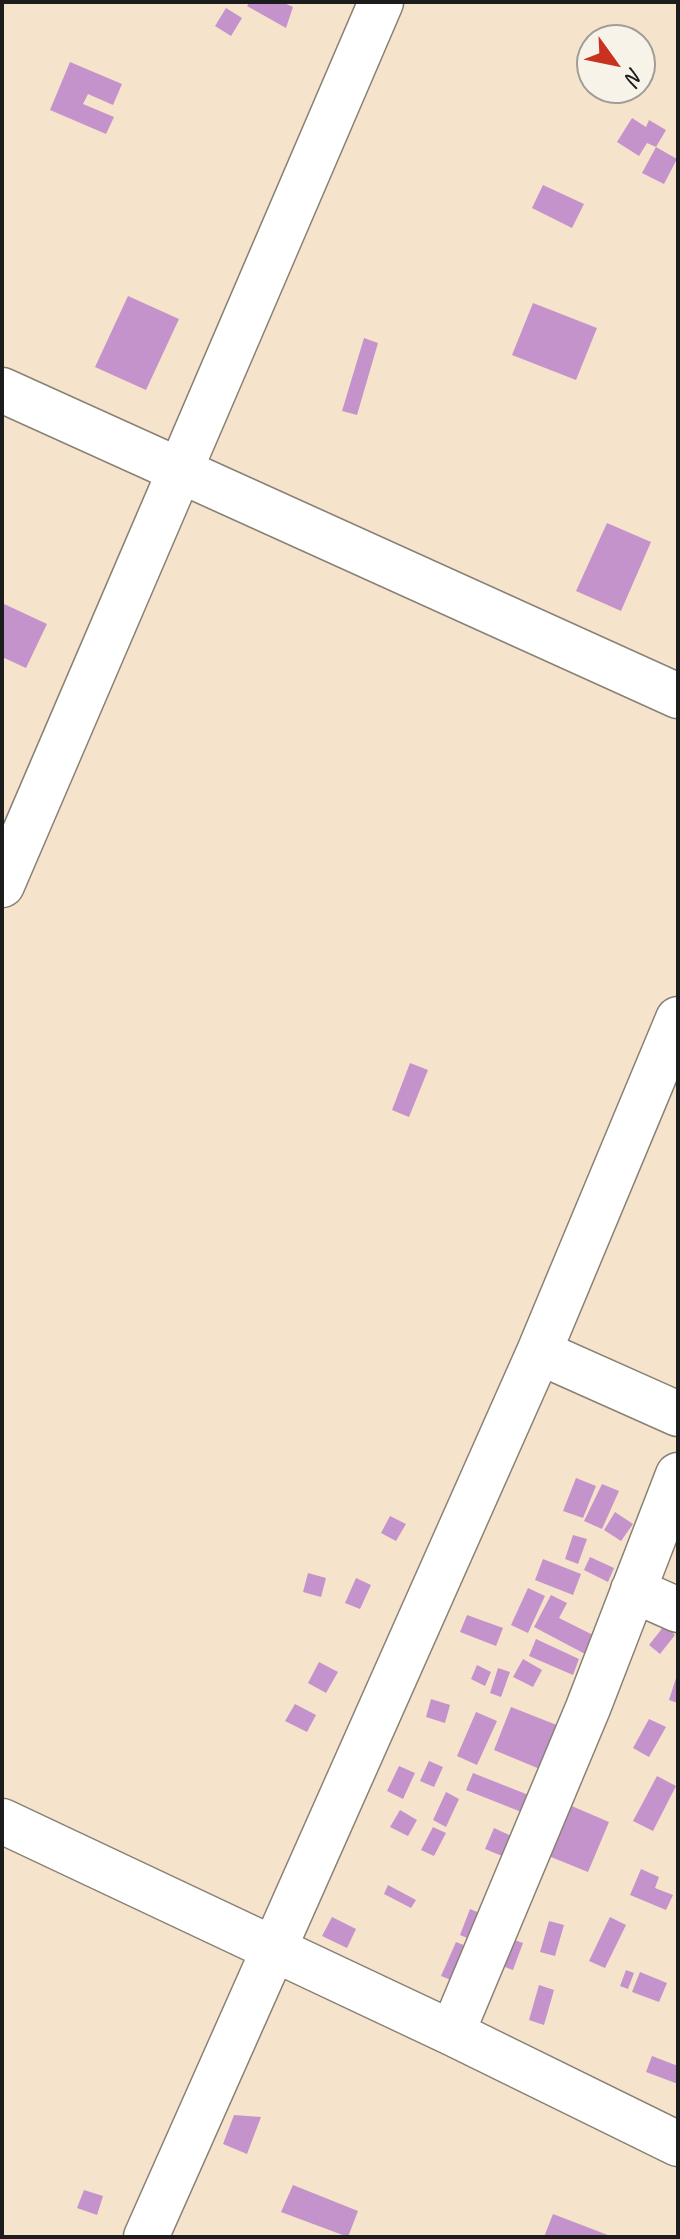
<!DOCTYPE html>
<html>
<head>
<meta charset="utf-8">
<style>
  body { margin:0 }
  #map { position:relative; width:680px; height:2239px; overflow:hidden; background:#f5e3cc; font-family:Caveat,sans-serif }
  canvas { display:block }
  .frame { position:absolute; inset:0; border:4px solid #1c1c1c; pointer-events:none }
  .north { position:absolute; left:576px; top:24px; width:80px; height:80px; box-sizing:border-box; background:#f7f3e8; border:2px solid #9f9d96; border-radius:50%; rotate:123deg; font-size:22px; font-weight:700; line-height:32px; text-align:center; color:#1c1c1c }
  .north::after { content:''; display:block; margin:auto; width:28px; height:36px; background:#c8321e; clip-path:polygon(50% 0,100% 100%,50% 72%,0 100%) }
</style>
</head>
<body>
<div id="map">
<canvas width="680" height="2239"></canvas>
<div class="frame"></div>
<div class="north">N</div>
</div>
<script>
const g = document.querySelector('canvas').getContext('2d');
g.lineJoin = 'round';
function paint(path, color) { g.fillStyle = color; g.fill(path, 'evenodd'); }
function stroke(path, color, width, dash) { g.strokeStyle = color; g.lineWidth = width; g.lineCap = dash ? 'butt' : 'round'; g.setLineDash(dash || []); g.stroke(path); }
paint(new Path2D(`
  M250,2H282L293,7L286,28L247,6Z
  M226,8L242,18L231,36L215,26Z
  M70,62L122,84L113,105L88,94L83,104L114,117L106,134L50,110Z
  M632,118L646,127L649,120L666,130L656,147L677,159L664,184L642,173L656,147L647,143L639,156L617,142Z
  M543,185L584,204L572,228L532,208Z
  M128,296L179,319L146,390L95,367Z
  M533,303L597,328L576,380L512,355Z
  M364,338L378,343L357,415L342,411Z
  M607,523L651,542L621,611L576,591Z
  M2,603L47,624L26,668L2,657Z
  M410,1063L428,1070L409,1117L392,1110Z
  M576,1478L596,1486L583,1518L563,1511Z
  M602,1484L619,1491L602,1529L584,1521Z
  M615,1512L633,1524L621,1541L604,1530Z
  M390,1516L406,1524L396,1541L381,1533Z
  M573,1535L587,1539L578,1564L565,1559Z
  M590,1557L614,1568L608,1582L584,1570Z
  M543,1559L581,1574L573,1595L535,1580Z
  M308,1573L326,1578L321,1597L303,1592Z
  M356,1578L371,1585L360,1609L345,1603Z
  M528,1588L545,1596L528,1633L511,1625Z
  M551,1595L567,1603L559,1618L597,1637L587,1655L534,1627Z
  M467,1615L503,1628L496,1646L460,1632Z
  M664,1626L675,1635L660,1654L649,1645Z
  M536,1639L579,1659L573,1675L529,1656Z
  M523,1659L542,1670L533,1687L513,1677Z
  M319,1662L338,1672L326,1693L308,1683Z
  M477,1665L491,1672L485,1686L471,1679Z
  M498,1668L510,1672L501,1697L490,1693Z
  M677,1675H678V1703L669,1700Z
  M431,1699L450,1705L445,1723L426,1717Z
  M295,1704L316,1715L307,1732L285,1721Z
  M511,1707L577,1733L559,1777L494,1750Z
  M476,1712L497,1721L477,1765L457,1756Z
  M649,1719L666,1727L649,1757L633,1748Z
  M429,1761L443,1767L434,1787L420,1781Z
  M399,1766L415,1773L403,1799L387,1791Z
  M473,1773L536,1798L529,1815L466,1790Z
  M657,1776L676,1786L653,1831L633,1821Z
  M446,1792L459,1799L446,1827L433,1820Z
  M567,1804L609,1822L588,1872L546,1855Z
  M400,1810L417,1820L408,1836L390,1827Z
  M433,1827L446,1833L434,1856L421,1850Z
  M494,1828L520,1840L512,1860L485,1849Z
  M641,1869L659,1877L655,1888L673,1895L666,1910L630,1895Z
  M388,1885L416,1900L411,1908L384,1894Z
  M470,1909L487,1916L477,1942L460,1935Z
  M332,1917L356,1929L347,1948L322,1936Z
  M610,1917L626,1925L605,1968L589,1961Z
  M549,1921L564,1925L555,1956L540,1952Z
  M506,1937L523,1943L513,1970L497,1964Z
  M456,1942L471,1948L456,1982L441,1976Z
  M626,1970L634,1973L628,1989L620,1986Z
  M640,1972L667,1983L659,2002L632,1992Z
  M539,1985L554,1990L544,2025L529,2020Z
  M652,2056L678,2066V2084L646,2072Z
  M234,2115L261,2117L247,2154L223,2144Z
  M293,2185L358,2211L348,2237L281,2212Z
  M84,2190L103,2196L97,2215L77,2208Z
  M553,2214L613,2237H544Z`), '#c593cb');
const minor = new Path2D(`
  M2,390L678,696
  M2,885L381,2
  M539,1352L678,1414
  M633,1590L678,1610
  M2,1821L452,2033L678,2144
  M452,2033L588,1708L678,1475
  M146,2237L539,1352L678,1019`);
stroke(minor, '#888074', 47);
stroke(minor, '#fff', 44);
</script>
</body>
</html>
